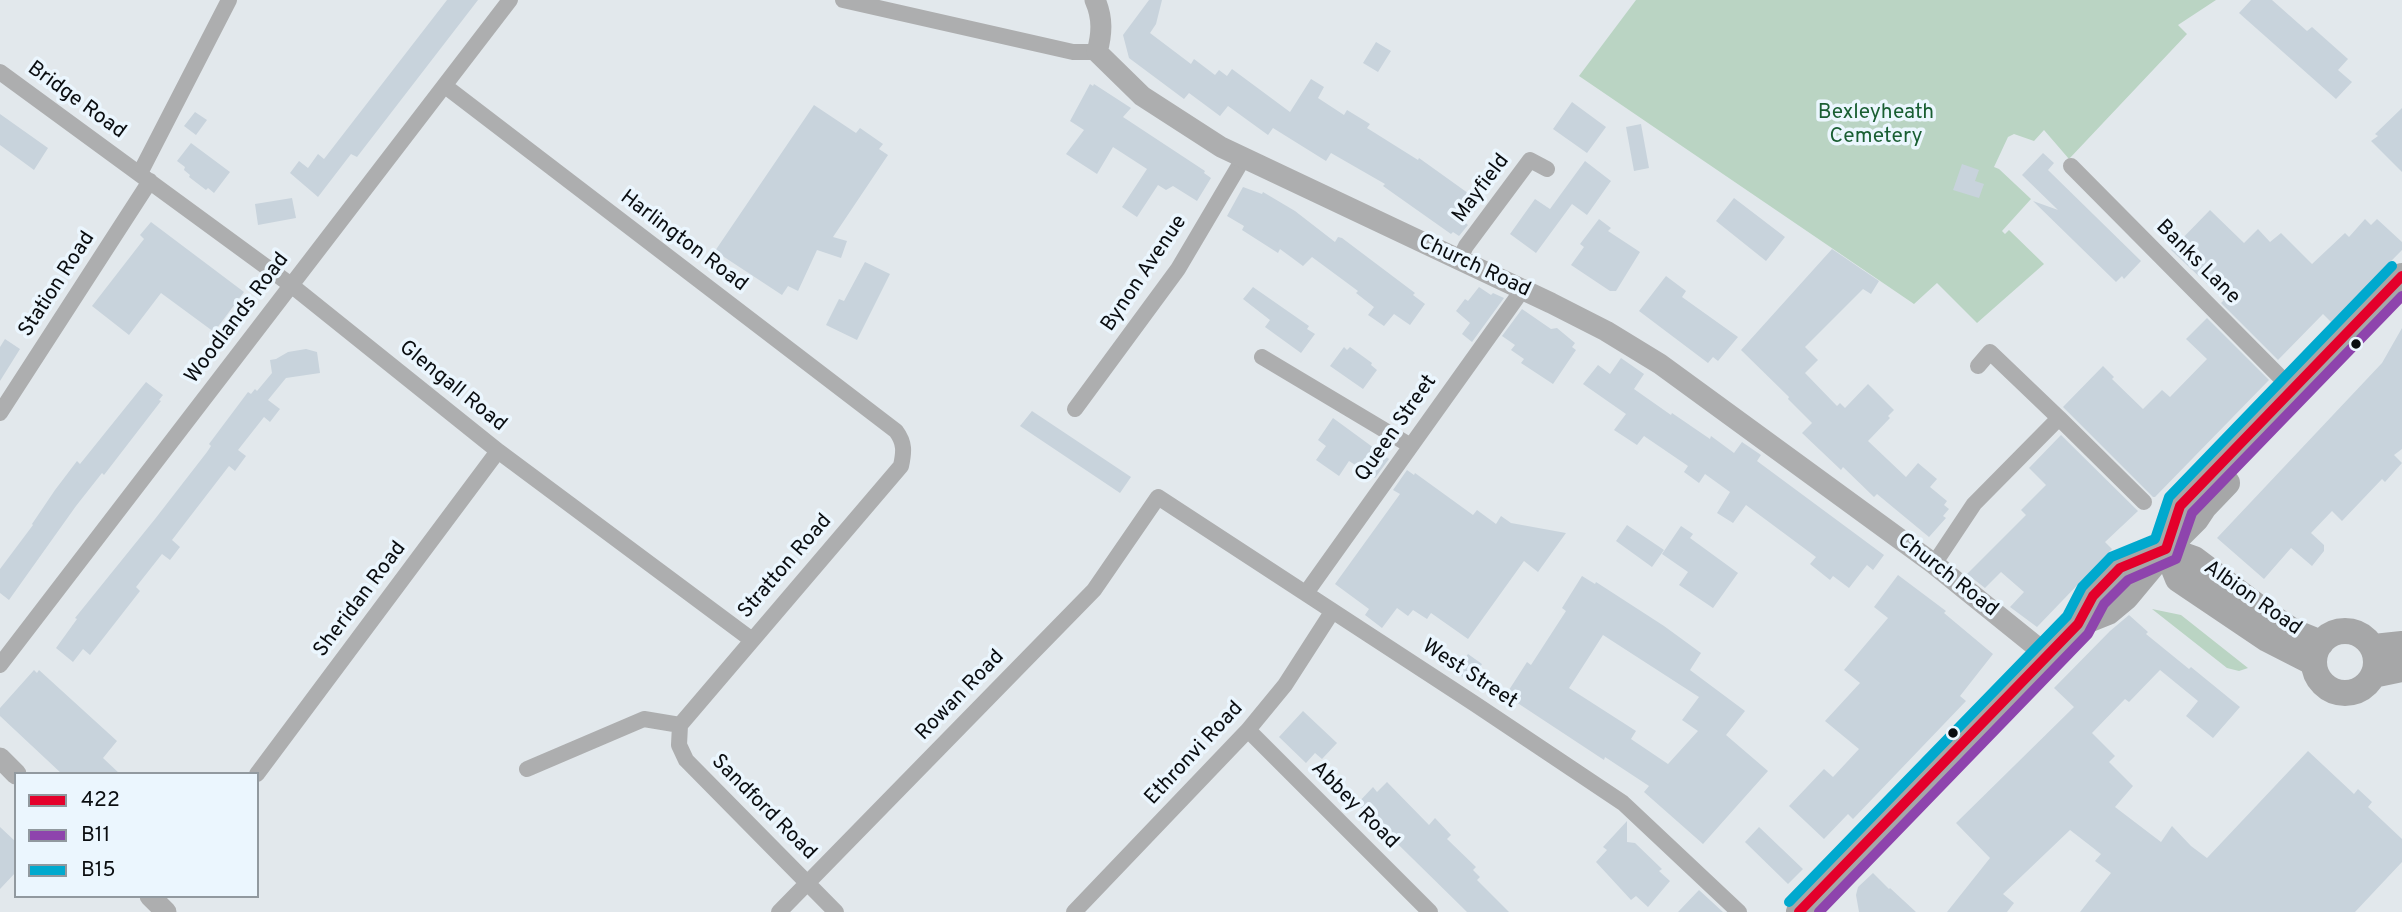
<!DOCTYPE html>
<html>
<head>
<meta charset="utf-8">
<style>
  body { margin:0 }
  #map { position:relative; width:2402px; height:912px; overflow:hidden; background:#e2e8ec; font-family:Overpass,sans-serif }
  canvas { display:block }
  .legend { position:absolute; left:14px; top:772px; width:245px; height:126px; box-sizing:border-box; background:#ebf6fe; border:2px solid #91999f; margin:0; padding:9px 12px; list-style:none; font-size:21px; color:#0a0d10 }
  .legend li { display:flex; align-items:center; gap:14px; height:35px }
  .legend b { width:35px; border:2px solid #91999f }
</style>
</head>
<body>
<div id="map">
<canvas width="2402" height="912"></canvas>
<ul class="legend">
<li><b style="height:9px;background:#e4002b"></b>422</li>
<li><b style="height:9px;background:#8e44ad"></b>B11</li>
<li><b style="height:9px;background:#00a9ce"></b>B15</li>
</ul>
</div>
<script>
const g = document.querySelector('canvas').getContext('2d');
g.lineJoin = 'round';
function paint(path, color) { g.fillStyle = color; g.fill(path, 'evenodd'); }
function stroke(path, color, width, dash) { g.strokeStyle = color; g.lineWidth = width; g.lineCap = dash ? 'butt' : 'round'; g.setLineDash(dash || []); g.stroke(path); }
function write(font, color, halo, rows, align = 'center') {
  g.font = font + ' Overpass,sans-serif'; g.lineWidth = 7; g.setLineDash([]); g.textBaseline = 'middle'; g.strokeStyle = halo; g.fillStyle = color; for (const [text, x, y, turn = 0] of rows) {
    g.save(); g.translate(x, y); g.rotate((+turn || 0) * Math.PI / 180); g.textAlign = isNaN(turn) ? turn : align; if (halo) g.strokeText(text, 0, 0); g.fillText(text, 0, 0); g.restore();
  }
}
paint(new Path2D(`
  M1636,0H2216L2178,25L2187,34L2069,159L2044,130L2034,141L2014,134L2008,137L1994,167L1999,169L2031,199L2002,231L2005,234L2009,230L2044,264L1977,323L1937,283L1914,304L1579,76Z
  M2152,609L2181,615L2248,668L2239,671L2227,668Z`), '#bad4c3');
paint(new Path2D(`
  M447,0H478L357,157L351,154L318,197L290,173L299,161L308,168L318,154L324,159Z
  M1149,0H1162L1156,24L1150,33L1191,64L1194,59L1215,75L1219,70L1227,76L1232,69L1290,112L1311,79L1324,87L1318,98L1344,115L1347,110L1370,124L1367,128L1418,160L1419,158L1472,196L1466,205L1471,208L1462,220L1468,225L1459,236L1453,232L1451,234L1383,186L1385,184L1331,153L1326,161L1273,128L1268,135L1228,106L1220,116L1189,93L1184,99L1129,58L1123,35Z
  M2251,0H2272L2307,31L2312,27L2348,59L2338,70L2352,82L2336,99L2239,13Z
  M1376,42L1391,51L1378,72L1363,63Z
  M1090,84L1093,86L1094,84L1131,108L1123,117L1205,171L1204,173L1211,178L1197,201L1173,186L1166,190L1158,185L1137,217L1122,207L1147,169L1113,147L1097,174L1066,154L1084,130L1070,121Z
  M1572,102L1606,127L1587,153L1553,129Z
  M814,105L856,133L860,128L883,144L879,149L888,155L833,237L847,241L841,258L817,250L798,291L788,286L782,295L715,251Z
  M2402,108V172L2371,141L2378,136L2375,134Z
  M195,112L207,120L196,135L184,126Z
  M0,114L48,148L34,170L0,145Z
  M1641,124L1649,168L1634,171L1626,127Z
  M191,143L230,172L214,193L208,188L206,190L189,177L190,175L184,170L185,167L177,161Z
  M2043,153L2054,163L2048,170L2141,261L2124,279L2122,276L2116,282L2033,201L2058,210L2022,175Z
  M1585,161L1611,181L1587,215L1572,204L1536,253L1510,234L1535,199L1550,209Z
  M1962,164L1979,170L1975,181L1984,184L1979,198L1953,190Z
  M1243,187L1262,194L1263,192L1295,211L1335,242L1338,237L1342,238L1415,293L1413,295L1425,304L1410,325L1394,314L1384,326L1368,315L1374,307L1356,293L1358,291L1312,257L1303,266L1280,249L1278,253L1242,230L1244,226L1227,216Z
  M292,198L296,218L258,225L255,204Z
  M1734,198L1785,237L1766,261L1716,221Z
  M2210,210L2244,243L2258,229L2270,242L2281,233L2312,264L2345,233L2349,237L2365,219L2371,225L2377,219L2402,242V250L2331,322L2323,314L2278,360L2221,303L2224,300L2171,250Z
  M1599,219L1611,228L1608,231L1640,252L1616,291H1610L1571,265L1584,247L1580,244Z
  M151,222L244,292L214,332L161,293L129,335L92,306L144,239L140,235Z
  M1832,249L1879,281L1871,294L1863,289L1805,347L1818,360L1805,373L1837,406L1840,403L1845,408L1868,384L1894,410L1888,416L1890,418L1868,441L1906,477L1918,463L1937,479L1930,487L1947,501L1944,505L1949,509L1943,516L1946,518L1929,537L1877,494L1874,497L1843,467L1841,470L1802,433L1812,423L1788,399L1789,397L1741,350Z
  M865,262L890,274L857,340L826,325L839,299L844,301Z
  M1666,276L1686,291L1682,297L1738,337L1718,361L1713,357L1708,363L1639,311Z
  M1253,287L1309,326L1307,329L1315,334L1301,353L1265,327L1270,320L1243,299Z
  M1479,287L1491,295L1493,293L1504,298L1472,342L1462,334L1470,323L1456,311L1465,299L1468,301Z
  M1522,309L1551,329L1557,328L1575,343L1572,347L1576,350L1553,384L1521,363L1524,359L1511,350L1515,345L1502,336Z
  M2207,318L2269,380L2155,497H2153L2063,407L2103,366L2114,377L2112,379L2143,409L2162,390L2170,397L2207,359L2186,339Z
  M2402,328V449L2394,455L2402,463L2385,482L2382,479L2342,521L2332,511L2311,533L2324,545V551L2312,566L2291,548L2264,579L2217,538L2382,363Z
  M5,339L20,349L0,381V347Z
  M1344,347L1347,350L1350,347L1372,363L1371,365L1377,370L1363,389L1330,366Z
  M306,349L317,352L320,373L286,378L268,400L280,409L270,422L264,417L238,450L246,456L235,471L229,466L172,540L180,547L170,560L162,554L136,587L140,591L90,655L83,649L73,662L56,648L77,619L75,618L155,519L207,452L211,446L209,444L248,392L251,394L255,389L257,391L272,373L270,360L276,359L288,352Z
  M1621,358L1644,374L1634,389L1671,415L1672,413L1710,439L1711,436L1734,453L1742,442L1761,455L1757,461L1884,555L1873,570L1867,565L1849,588L1833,576L1830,580L1810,564L1816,557L1746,505L1733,523L1717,513L1730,492L1705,474L1699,483L1684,472L1688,466L1644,436L1637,445L1614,430L1626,414L1583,384L1598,365L1610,374Z
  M146,382L163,395L159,400L161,401L104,475L102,473L76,506L9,600L0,593V569L33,525L32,524L55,490L77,461L80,464Z
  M1032,411L1131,477L1120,493L1020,426Z
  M1333,418L1389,459L1375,478L1349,461L1339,476L1316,460L1326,446L1318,440Z
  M2061,435L2138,511L2105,542L2112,549L2037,627L2010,607L2024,592L2001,572L1985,588L1967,574L2026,515L2021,510L2046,485L2029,468Z
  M1407,470L1414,475L1415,473L1473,515L1477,510L1496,524L1501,516L1511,523L1566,533L1538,572L1524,561L1468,639L1431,613L1427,619L1413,610L1408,616L1397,608L1382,628L1365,615L1369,609L1335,584L1400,494L1393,490Z
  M1627,525L1664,550L1652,567L1616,541Z
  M1681,526L1693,534L1690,538L1738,573L1713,608L1679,585L1688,572L1662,554Z
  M1898,575L1946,611L1944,613L1993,654L1960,696L1966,701L1853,819L1848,814L1824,839L1789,806L1824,769L1833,777L1859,749L1825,721L1860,683L1844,670L1888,618L1874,607Z
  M1582,576L1595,584L1596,582L1664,626L1701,653L1690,670L1745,711L1726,735L1768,771L1703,844L1644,792L1649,786L1605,757L1604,760L1516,702L1518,700L1507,693L1527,662L1531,665L1566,611L1562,608ZM1603,635L1699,697L1682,720L1698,731L1668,764L1631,739L1636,731L1569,688Z
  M2129,615L2148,632L2146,634L2189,669L2191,667L2240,707L2213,738L2186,716L2198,701L2160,670L2129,702L2125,699L2092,733L2115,756L2109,762L2133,786L2115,807L2161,842L2172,826L2191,846L2207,858L2308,751L2354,794L2358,789L2372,802L2368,807L2402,839V862L2355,912H2080L2111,873L2095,861L2101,854L2070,830L2003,894L2014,903L2007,912H1947L1990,858L1956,823L2074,707L2054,688L2110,631Z
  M1468,654L1482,664L1470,682L1456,672Z
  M34,670L37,673L39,670L117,741L103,758L120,774H62L0,716V708Z
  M1303,711L1337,743L1322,759L1315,753L1306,763L1279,737Z
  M1387,782L1429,825L1435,818L1451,835L1447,839L1476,867L1473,870L1480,877L1477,880L1509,912H1467L1357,804L1373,787L1377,792Z
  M1627,821V842L1635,843L1662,869L1659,871L1670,881L1648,907L1636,896L1631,900L1596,862L1607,850L1603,847Z
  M0,827L16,842V872L0,889Z
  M1759,827L1803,869L1788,884L1745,842Z
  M1873,873L1889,889L1890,888L1916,912H1859L1856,895L1858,887Z
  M1699,890L1723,912H1678Z`), '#c8d3dc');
stroke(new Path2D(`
  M843,0L1073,52H1097
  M0,72L291,285L498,451L752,640
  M445,86L896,431C905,443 904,452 901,466L680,725
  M2071,166L2293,390
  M140,173L229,0
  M1459,260L1466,246L1530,160L1547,169
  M1262,357L1411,446
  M1978,366L1990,352L2059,418
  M1075,409L1178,269L1243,159
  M0,413L150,181
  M1934,564L1974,504L2059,418L2144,502
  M1306,593L1523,289
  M0,665L510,0
  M680,725L679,745L686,760L836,912
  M1248,730L1430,912
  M527,769L644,719L680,725
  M257,774L498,451
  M779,912L1094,590L1158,497L1475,704L1623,803L1739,912
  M1074,912L1248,730L1285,685L1332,612`), '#adaeaf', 16);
stroke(new Path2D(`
  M1095,0C1103,18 1102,34 1097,52L1142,96L1221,147L1551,303L1606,331L1660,364L1934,564L2048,656
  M0,758L16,774
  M150,896L166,912`), '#adaeaf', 21);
stroke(new Path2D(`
  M2166,549L2178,579L2267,639L2314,663
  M2166,549L2194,559L2267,614L2294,632L2321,643
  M2078,624L2108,612L2126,597L2166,549L2196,519L2204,507L2227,483
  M2314 662a31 31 0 1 1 62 0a31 31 0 1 1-62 0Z
  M2374,647L2402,644
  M2373,675L2402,669
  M1799,912L2048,656L2078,624L2093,596L2120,568L2166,549L2180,506L2402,276`), '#a6a7a8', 26);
stroke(new Path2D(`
  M1799,912L2078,624L2093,596L2120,568L2166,549L2180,506L2402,276`), '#e4002b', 10);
stroke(new Path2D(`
  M1819,912L2088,634L2104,604L2128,580L2176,559L2192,513L2402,296`), '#8e44ad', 10);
stroke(new Path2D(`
  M1789,902L2067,616L2082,587L2111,557L2155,539L2169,497L2392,266`), '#00a9ce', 10);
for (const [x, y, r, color] of [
  [2356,344,6,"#0a0d10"],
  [1953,733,6,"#0a0d10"]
]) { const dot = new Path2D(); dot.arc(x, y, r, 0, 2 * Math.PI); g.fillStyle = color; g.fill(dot); stroke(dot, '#ebf6fe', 2.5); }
write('21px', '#0a0d10', '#ebf6fe', [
  ["Bridge Road",76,101,36],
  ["Mayfield",1482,189,-53],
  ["Harlington Road",683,242,37],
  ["Banks Lane",2197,263,45],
  ["Church Road",1474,267,25],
  ["Bynon Avenue",1145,274,-56],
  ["Station Road",58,285,-57],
  ["Woodlands Road",238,319,-53],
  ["Glengall Road",452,387,39],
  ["Queen Street",1397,429,-55],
  ["Stratton Road",786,567,-49],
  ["Church Road",1947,576,38],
  ["Albion Road",2252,599,35],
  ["Sheridan Road",361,600,-53],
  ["West Street",1469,675,33],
  ["Rowan Road",961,696,-46],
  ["Ethronvi Road",1195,754,-47],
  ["Abbey Road",1354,806,45],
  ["Sandford Road",763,808,45]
]);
write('21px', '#195e32', '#ebf6fe', [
  ["Bexleyheath",1876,114],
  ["Cemetery",1876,138]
]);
</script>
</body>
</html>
